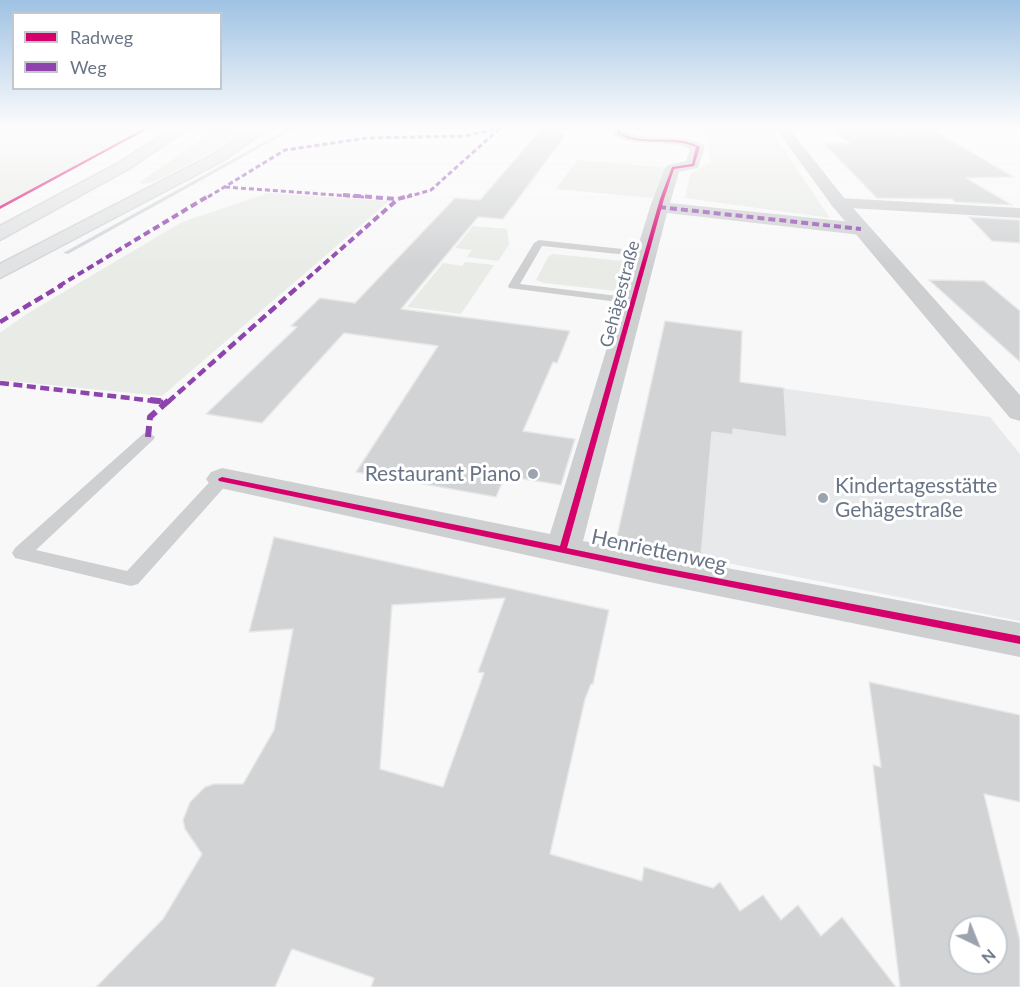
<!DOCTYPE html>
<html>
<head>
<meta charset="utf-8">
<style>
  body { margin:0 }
  #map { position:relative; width:1020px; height:987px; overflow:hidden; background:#f8f8f8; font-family:Lato,sans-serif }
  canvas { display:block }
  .legend { position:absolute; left:12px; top:12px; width:210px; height:78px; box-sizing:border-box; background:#fff; border:2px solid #c3c8cf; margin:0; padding:8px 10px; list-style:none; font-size:18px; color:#697587 }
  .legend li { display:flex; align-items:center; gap:12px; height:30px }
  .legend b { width:30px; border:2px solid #c3c8cf }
  .north { position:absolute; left:948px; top:915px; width:60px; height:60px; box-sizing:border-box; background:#fff; border:2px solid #c3c8cf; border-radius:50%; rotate:137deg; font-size:16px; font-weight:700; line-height:24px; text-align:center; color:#697587 }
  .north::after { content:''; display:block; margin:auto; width:21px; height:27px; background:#9ba3af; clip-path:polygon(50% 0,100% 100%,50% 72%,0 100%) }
</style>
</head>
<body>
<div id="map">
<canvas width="1020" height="987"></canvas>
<ul class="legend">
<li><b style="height:8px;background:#d6006c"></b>Radweg</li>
<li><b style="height:8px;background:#8e44ad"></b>Weg</li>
</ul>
<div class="north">N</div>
</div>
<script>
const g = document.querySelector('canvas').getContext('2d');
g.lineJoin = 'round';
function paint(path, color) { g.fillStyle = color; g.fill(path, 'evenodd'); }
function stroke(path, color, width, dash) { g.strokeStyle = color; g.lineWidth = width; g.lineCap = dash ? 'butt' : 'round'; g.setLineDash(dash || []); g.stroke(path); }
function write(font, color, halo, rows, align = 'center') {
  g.font = font + ' Lato,sans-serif'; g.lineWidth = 6; g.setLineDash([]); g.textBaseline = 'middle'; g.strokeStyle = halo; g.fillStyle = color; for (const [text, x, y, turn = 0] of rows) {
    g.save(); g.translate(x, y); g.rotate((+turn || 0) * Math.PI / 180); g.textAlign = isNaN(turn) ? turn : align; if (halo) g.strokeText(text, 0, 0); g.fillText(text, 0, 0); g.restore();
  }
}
paint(new Path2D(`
  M653,374L743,387L744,383L990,417L1020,454V621L616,541Z`), '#e8e9ea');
paint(new Path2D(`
  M0,126H152L0,208Z
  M221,126H256L226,145L152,183L141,184V181Z
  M705,126H768L830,218L685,198L690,174L711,162Z
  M577,160L673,168L662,199L556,189Z
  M268,193L389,201L162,396L0,380V333L25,315L182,222Z
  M473,226L507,229L509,245L498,261L467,257L472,250L455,248Z
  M553,254L624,261L629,266L622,288L616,291L544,283L536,280L548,257Z
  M465,262L494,265L461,314L407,307L443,263L462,266Z`), '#e8ebe6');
paint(new Path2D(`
  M293,126H299L68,254L63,253Z`), '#d1d6db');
const building = new Path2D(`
  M544,126H553L565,136L503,219L478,217L401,309L570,331L557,363L553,362L523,431L575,439L561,485L505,476L496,497L356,472L438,346L344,333L262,423L206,414L297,327L291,326L320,298L355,303L455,198L480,200Z
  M827,126H882L900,137L908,131L904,126H926L1014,177L966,178L1012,205L955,202L952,199L877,198L824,144H851Z
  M969,217L1020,220V243L992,241Z
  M929,280L984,281L1020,311V362Z
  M665,321L742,331L740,382L784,388L787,437L733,429V435L712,432L701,558L616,541Z
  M274,537L609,610L593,684H591L585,699L550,854L642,881L644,867L713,888L720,882L740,911L763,895L781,920L798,905L821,936L842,917L896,987H371L374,978L292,949L275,987H96L163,919L202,854L185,829L183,820L190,802L205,787L214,784H243L274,730L293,629L249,632ZM505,598L478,672L484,673L443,787L380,769L392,605Z
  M869,682L1020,715V802L984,794L1020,941V987H900L873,765L881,767ZM960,927H996V963H960Z`);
paint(building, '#d2d3d4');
stroke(building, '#e8e8e8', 1.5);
const trunk = new Path2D(`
  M176,126H192L130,168L0,240V226L120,162Z
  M257,126H272L224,160L0,278V264L214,154Z`);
stroke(trunk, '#d4d4d5', 3);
paint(new Path2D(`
  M1015,126H1020V129Z
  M539,240L650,252L651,254L646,257L542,246L520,284L634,298L640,301L634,304L509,288L508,286L534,243Z
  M148,432L155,437L153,440L36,550L127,571L216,475H228L230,479L228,483L138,584L131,586L15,558L12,553L15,548L143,434Z`), '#cecfd1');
paint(new Path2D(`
  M611,126H624L625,131C649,143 678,133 703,144L705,147L698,168L679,172L670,203L861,223L870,229L861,235L667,213L583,541L1020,623V657L654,583L211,486L206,479L211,472L222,468L550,534L650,207L665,168L668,165L686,161L690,149C666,138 639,149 614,136Z
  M884,126H900L906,131L899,135Z
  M839,198L1020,208V218L833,207L830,203Z`), '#cecfd1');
paint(new Path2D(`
  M774,126H787L845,199L1020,395V421L1010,418L833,207Z`), '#cecfd1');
paint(trunk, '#e1e2e3');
stroke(new Path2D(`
  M225,187L364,197
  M208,197L285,150L367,138L465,136L510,126
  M407,197L431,190L498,130`), '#8e44ad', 3, [5, 3]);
stroke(new Path2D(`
  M343,195L398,199
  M659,207L861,229
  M59,286L210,195
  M299,286L398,199L412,195`), '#8e44ad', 4, [7, 4]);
stroke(new Path2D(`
  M0,322L62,285
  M0,383L163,402
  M168,402L300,285`), '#8e44ad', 4.5, [9, 4.5]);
stroke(new Path2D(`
  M150,400L167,402
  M148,437L150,417L169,400`), '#8e44ad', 6, [11, 6]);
paint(new Path2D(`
  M149,126H153L0,209V206Z
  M616,126H619L620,133C646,146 675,133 700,147L694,166L674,169L664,199L567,548L654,566L1020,636V644L654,572L219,481L218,479L222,477L560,546L660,199L672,167L692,164L696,147C670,136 645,148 618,134Z`), '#d6006c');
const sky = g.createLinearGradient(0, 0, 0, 265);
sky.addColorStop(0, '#9fc2e3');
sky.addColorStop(0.48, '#fcfcfc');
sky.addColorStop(1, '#fcfcfc00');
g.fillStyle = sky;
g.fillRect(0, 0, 1020, 265);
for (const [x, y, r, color] of [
  [533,474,6,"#9ba3af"],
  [823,498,6,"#9ba3af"]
]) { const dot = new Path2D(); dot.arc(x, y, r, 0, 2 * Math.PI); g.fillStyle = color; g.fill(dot); stroke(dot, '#fff', 2); }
write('18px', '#697587', '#fff', [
  ["Gehägestraße",620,294,-75]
]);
write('21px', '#697587', '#fff', [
  ["Restaurant Piano",521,474],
  ["Kindertagesstätte",835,486,"left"],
  ["Gehägestraße",835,510,"left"]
], 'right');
write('21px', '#697587', '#fff', [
  ["Henriettenweg",659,551,12]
]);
</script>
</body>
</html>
